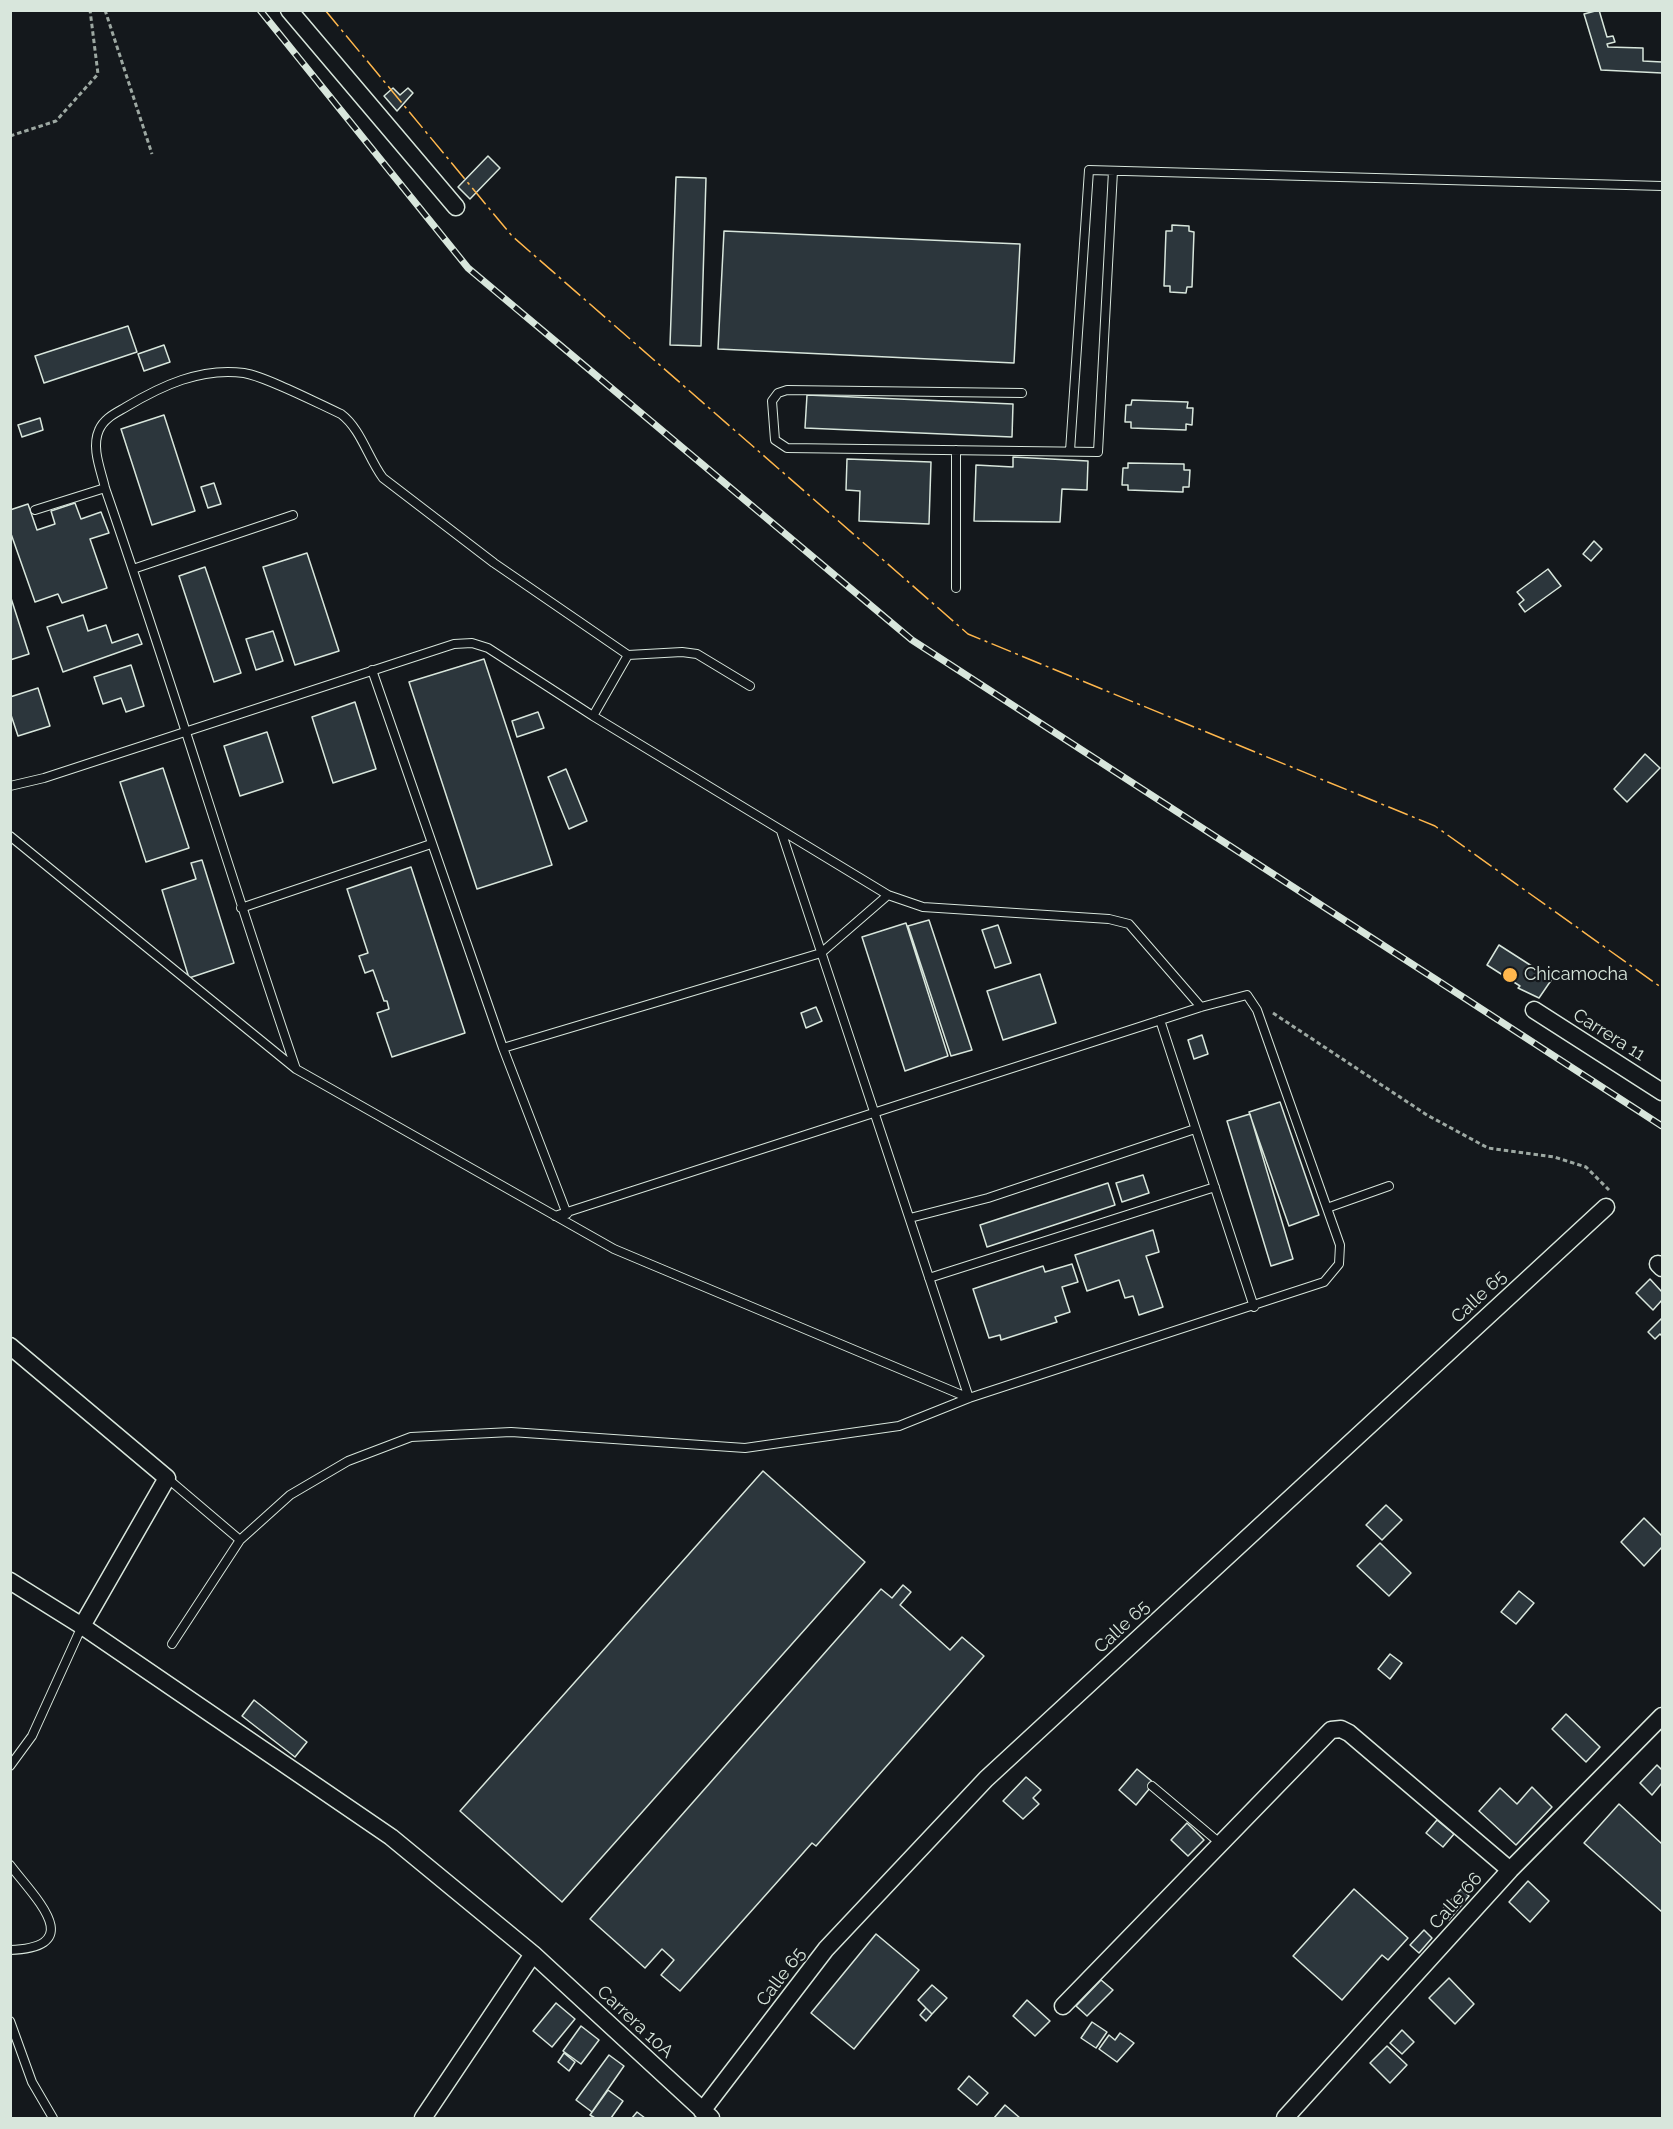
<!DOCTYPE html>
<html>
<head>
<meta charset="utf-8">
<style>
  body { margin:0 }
  #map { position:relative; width:1673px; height:2129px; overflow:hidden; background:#14181c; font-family:Raleway,sans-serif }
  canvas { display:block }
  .frame { position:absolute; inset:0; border:12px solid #d8e6dc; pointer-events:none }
</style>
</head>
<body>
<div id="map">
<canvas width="1673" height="2129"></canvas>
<div class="frame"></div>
</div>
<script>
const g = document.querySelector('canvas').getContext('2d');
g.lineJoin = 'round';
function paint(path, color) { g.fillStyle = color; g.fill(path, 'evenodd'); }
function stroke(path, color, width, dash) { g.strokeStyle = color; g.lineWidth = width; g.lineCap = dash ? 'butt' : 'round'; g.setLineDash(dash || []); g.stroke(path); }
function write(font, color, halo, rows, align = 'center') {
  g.font = font + ' Raleway,sans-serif'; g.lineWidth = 4.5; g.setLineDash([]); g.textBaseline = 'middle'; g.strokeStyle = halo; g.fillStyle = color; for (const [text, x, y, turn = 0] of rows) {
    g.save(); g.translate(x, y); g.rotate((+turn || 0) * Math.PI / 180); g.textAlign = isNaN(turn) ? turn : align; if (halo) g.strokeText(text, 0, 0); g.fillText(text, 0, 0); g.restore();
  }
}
const building = new Path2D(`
  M1599,10L1607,37L1613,36L1615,42L1607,44L1608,47L1643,48V61L1662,62V73L1601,70L1584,14Z
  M393,88L400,95L408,88L413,93L397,111L384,96Z
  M488,156L500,168L470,199L458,187Z
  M676,177L706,178L701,346L670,345Z
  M1172,225L1189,226V231L1194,232L1192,287H1187L1186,293L1170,292V286H1164L1166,231H1172Z
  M724,231L1020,244L1014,363L718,349Z
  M128,326L137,352L44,383L35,356Z
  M164,345L170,362L144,371L138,354Z
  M807,395L1013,404L1012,437L805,428Z
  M1132,400L1188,402L1187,408H1193L1192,425L1186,424V430L1131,428V422H1125L1126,405H1131Z
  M164,415L195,511L152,525L121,429Z
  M40,418L43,430L22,437L18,425Z
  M1013,457L1088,461L1087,490L1062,489L1060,522L974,521L976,465L1013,467Z
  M847,459L931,462L929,524L859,521L860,491L846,490Z
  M1128,463L1184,464V470H1190L1189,487H1183V492L1128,490V485H1122L1123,468H1128Z
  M214,483L221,504L208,508L201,487Z
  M75,503L81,519L101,512L109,533L90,539L107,588L62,603L58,594L35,602L10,531V510L28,504L37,530L55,524L51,511Z
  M1594,541L1602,549L1591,561L1583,554Z
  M307,553L339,651L295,665L263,567Z
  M205,567L241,673L214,682L179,576Z
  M1548,569L1561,586L1525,612L1519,604L1524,600L1517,592Z
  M10,595L29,654L10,660Z
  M83,615L88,631L106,625L112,643L138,634L142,644L63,672L47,627Z
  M273,631L283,661L256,670L246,639Z
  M484,659L552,865L477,889L409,682Z
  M131,665L144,706L126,712L121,698L103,704L94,677Z
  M38,688L50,726L18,736L10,712V697Z
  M355,702L376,769L333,783L312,717Z
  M538,712L544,728L517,737L512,721Z
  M267,732L283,782L240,796L224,746Z
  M1645,754L1660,768L1627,802L1614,789Z
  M163,768L189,848L146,862L120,782Z
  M566,769L587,821L569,829L548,777Z
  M202,860L234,963L189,978L162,890L196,879L191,863Z
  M411,867L465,1033L392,1057L377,1013L389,1009L387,1001H384L373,970L365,973L359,956L368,953L347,889Z
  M929,920L972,1050L951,1056L908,926Z
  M906,923L948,1056L905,1071L862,937Z
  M998,925L1011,963L995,968L982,930Z
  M1499,945L1552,979L1539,998L1518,988L1520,986L1487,965Z
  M1040,974L1056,1023L1003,1040L987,991Z
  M816,1007L822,1021L806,1028L801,1013Z
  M1202,1035L1208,1054L1194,1059L1188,1040Z
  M1280,1102L1319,1215L1289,1226L1249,1112Z
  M1250,1114L1293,1259L1271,1266L1227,1121Z
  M1143,1175L1149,1193L1122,1202L1116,1183Z
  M1108,1183L1115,1205L987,1247L980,1225Z
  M1153,1230L1159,1252L1146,1256L1163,1307L1139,1315L1133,1296L1125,1298L1119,1280L1087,1291L1075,1255Z
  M1072,1264L1078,1282L1062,1287L1070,1312L1055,1317L1057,1322L1001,1340L1000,1335L989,1338L973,1289L1043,1266L1045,1272Z
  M1650,1279L1662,1292V1300L1653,1310L1636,1293Z
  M1662,1318V1336L1660,1334L1655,1339L1648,1332Z
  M763,1471L865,1562L562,1902L460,1811Z
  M1386,1505L1402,1520L1382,1540L1366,1525Z
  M1644,1518L1662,1536V1547L1644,1566L1621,1542Z
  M1380,1543L1411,1573L1389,1596L1357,1566Z
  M903,1585L911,1592L900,1605L950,1650L962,1637L984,1656L816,1846L812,1843L680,1991L661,1975L674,1960L662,1949L645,1968L590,1919L881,1589L892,1598Z
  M1519,1591L1534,1603L1516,1624L1501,1612Z
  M1390,1654L1402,1663L1390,1679L1378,1669Z
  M254,1700L307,1742L295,1757L242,1716Z
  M1566,1714L1600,1747L1586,1762L1552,1729Z
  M1657,1765L1662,1770V1783L1652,1795L1640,1783Z
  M1137,1769L1154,1783L1136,1805L1119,1790Z
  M1026,1777L1041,1790L1033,1798L1039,1804L1023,1819L1003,1801Z
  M1532,1787L1552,1807L1516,1845L1479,1811L1500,1788L1517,1804Z
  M1619,1804L1662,1844V1912L1584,1843Z
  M1437,1820L1454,1834L1443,1847L1426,1833Z
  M1187,1823L1204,1840L1188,1856L1171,1840Z
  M1528,1881L1549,1901L1530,1922L1509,1902Z
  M1354,1889L1408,1938L1388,1960L1382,1955L1342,2000L1293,1956Z
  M1461,1889L1469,1896L1449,1920L1440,1912Z
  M1424,1930L1432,1938L1419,1953L1410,1945Z
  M876,1934L919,1970L854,2049L811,2013Z
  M1449,1978L1474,2004L1455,2024L1429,1998Z
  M1101,1980L1113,1990L1087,2016L1076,2006Z
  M932,1985L947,1998L932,2014L918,2000Z
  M1027,2000L1050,2021L1035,2036L1013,2016Z
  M556,2003L575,2019L552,2047L533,2031Z
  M926,2008L932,2014L926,2021L920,2015Z
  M1092,2022L1107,2032L1096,2048L1081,2038Z
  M581,2026L599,2040L581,2064L563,2051Z
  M1402,2030L1414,2042L1402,2054L1390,2043Z
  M1120,2033L1134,2043L1117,2062L1099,2049L1109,2035L1115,2040Z
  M1387,2046L1407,2065L1390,2083L1370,2063Z
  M564,2053L575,2062L569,2071L558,2062Z
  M609,2055L624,2066L592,2112L576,2100Z
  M969,2076L988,2093L977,2105L958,2089Z
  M608,2090L623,2101L611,2118H595L590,2115Z
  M1005,2105L1020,2118H994Z
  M637,2112L645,2118H632Z`);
paint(building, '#2c363c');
stroke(building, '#d8e6dc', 1.5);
const lane = new Path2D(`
  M1022,393L787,390L778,393L772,401L775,440L787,448L1098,452L1113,171
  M956,450V588
  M1070,451L1089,170L1662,186
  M35,510L105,488
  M133,569L293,515
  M372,670L503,1048L567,1214
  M593,716L628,655
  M10,786L44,778L454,644L472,643L488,648L593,716L888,895L923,907L1109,919L1129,924L1201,1007
  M781,831L969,1398
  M10,836L296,1069L614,1249L969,1398
  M241,908L431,844
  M1160,1020L1254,1307
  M503,1048L821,953L888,895
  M296,1069C230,876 172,681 105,488C101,470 91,448 99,430C104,418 116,413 126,407C161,386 201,367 244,373C267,377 317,403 341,414C361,429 368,458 383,478L494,563L628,655L682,652L697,654L750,686
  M1327,1208L1389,1186
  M910,1218L988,1198L1195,1129
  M929,1278L1215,1187
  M167,1478L240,1540
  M172,1644L240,1540L290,1495L348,1461L411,1437L511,1432L745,1448L899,1426L969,1398L1324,1282L1339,1264L1340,1245L1257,1010L1247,995L1201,1007L555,1216
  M10,1766L32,1736L82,1626
  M1152,1786L1221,1844
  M10,1865C35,1898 88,1947 10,1950
  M10,2021L32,2082L53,2118`);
const street = new Path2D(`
  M289,10L456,207
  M1534,1010L1662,1092
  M1658,1264L1662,1268
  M10,1346L167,1478L82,1626
  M10,1581L82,1626L391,1837L533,1954L711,2118
  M1063,2006L1331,1730L1341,1729L1349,1733L1510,1870
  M702,2111L826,1949L986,1779L1606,1207
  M423,2118L533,1954
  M1285,2118L1510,1870L1662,1716`);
stroke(lane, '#d8e6dc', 10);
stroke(street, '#d8e6dc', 19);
stroke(new Path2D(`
  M105,10L152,154
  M10,136L56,121L98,74L90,10
  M1273,1013L1427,1115L1488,1148L1554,1157L1586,1167L1609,1190`), '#9da8a2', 3, [4.5, 3]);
stroke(lane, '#14181c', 8);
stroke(street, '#14181c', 16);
const rail = new Path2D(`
  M260,10L468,268L912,640L1662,1126`);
stroke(rail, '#d8e6dc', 7);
stroke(rail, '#14181c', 4.5, [14]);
stroke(new Path2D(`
  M325,10L512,236L968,634L1435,826L1662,988`), '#ffb74d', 1.5, [21, 4.5, 3, 4.5]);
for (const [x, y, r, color] of [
  [1510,975,8,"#ffb74d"]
]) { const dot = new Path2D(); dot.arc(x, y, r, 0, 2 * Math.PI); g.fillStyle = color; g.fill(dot); stroke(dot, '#14181c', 2); }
write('18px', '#d8e6dc', '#14181c', [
  ["Chicamocha",1524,975]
], 'left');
write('18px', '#d8e6dc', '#14181c', [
  ["Carrera 11",1609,1035,32],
  ["Calle 65",1479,1297,-43],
  ["Calle 65",1122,1627,-43],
  ["Calle 66",1456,1901,-48],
  ["Calle 65",781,1977,-53],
  ["Carrera 10A",635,2022,43]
]);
</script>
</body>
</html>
